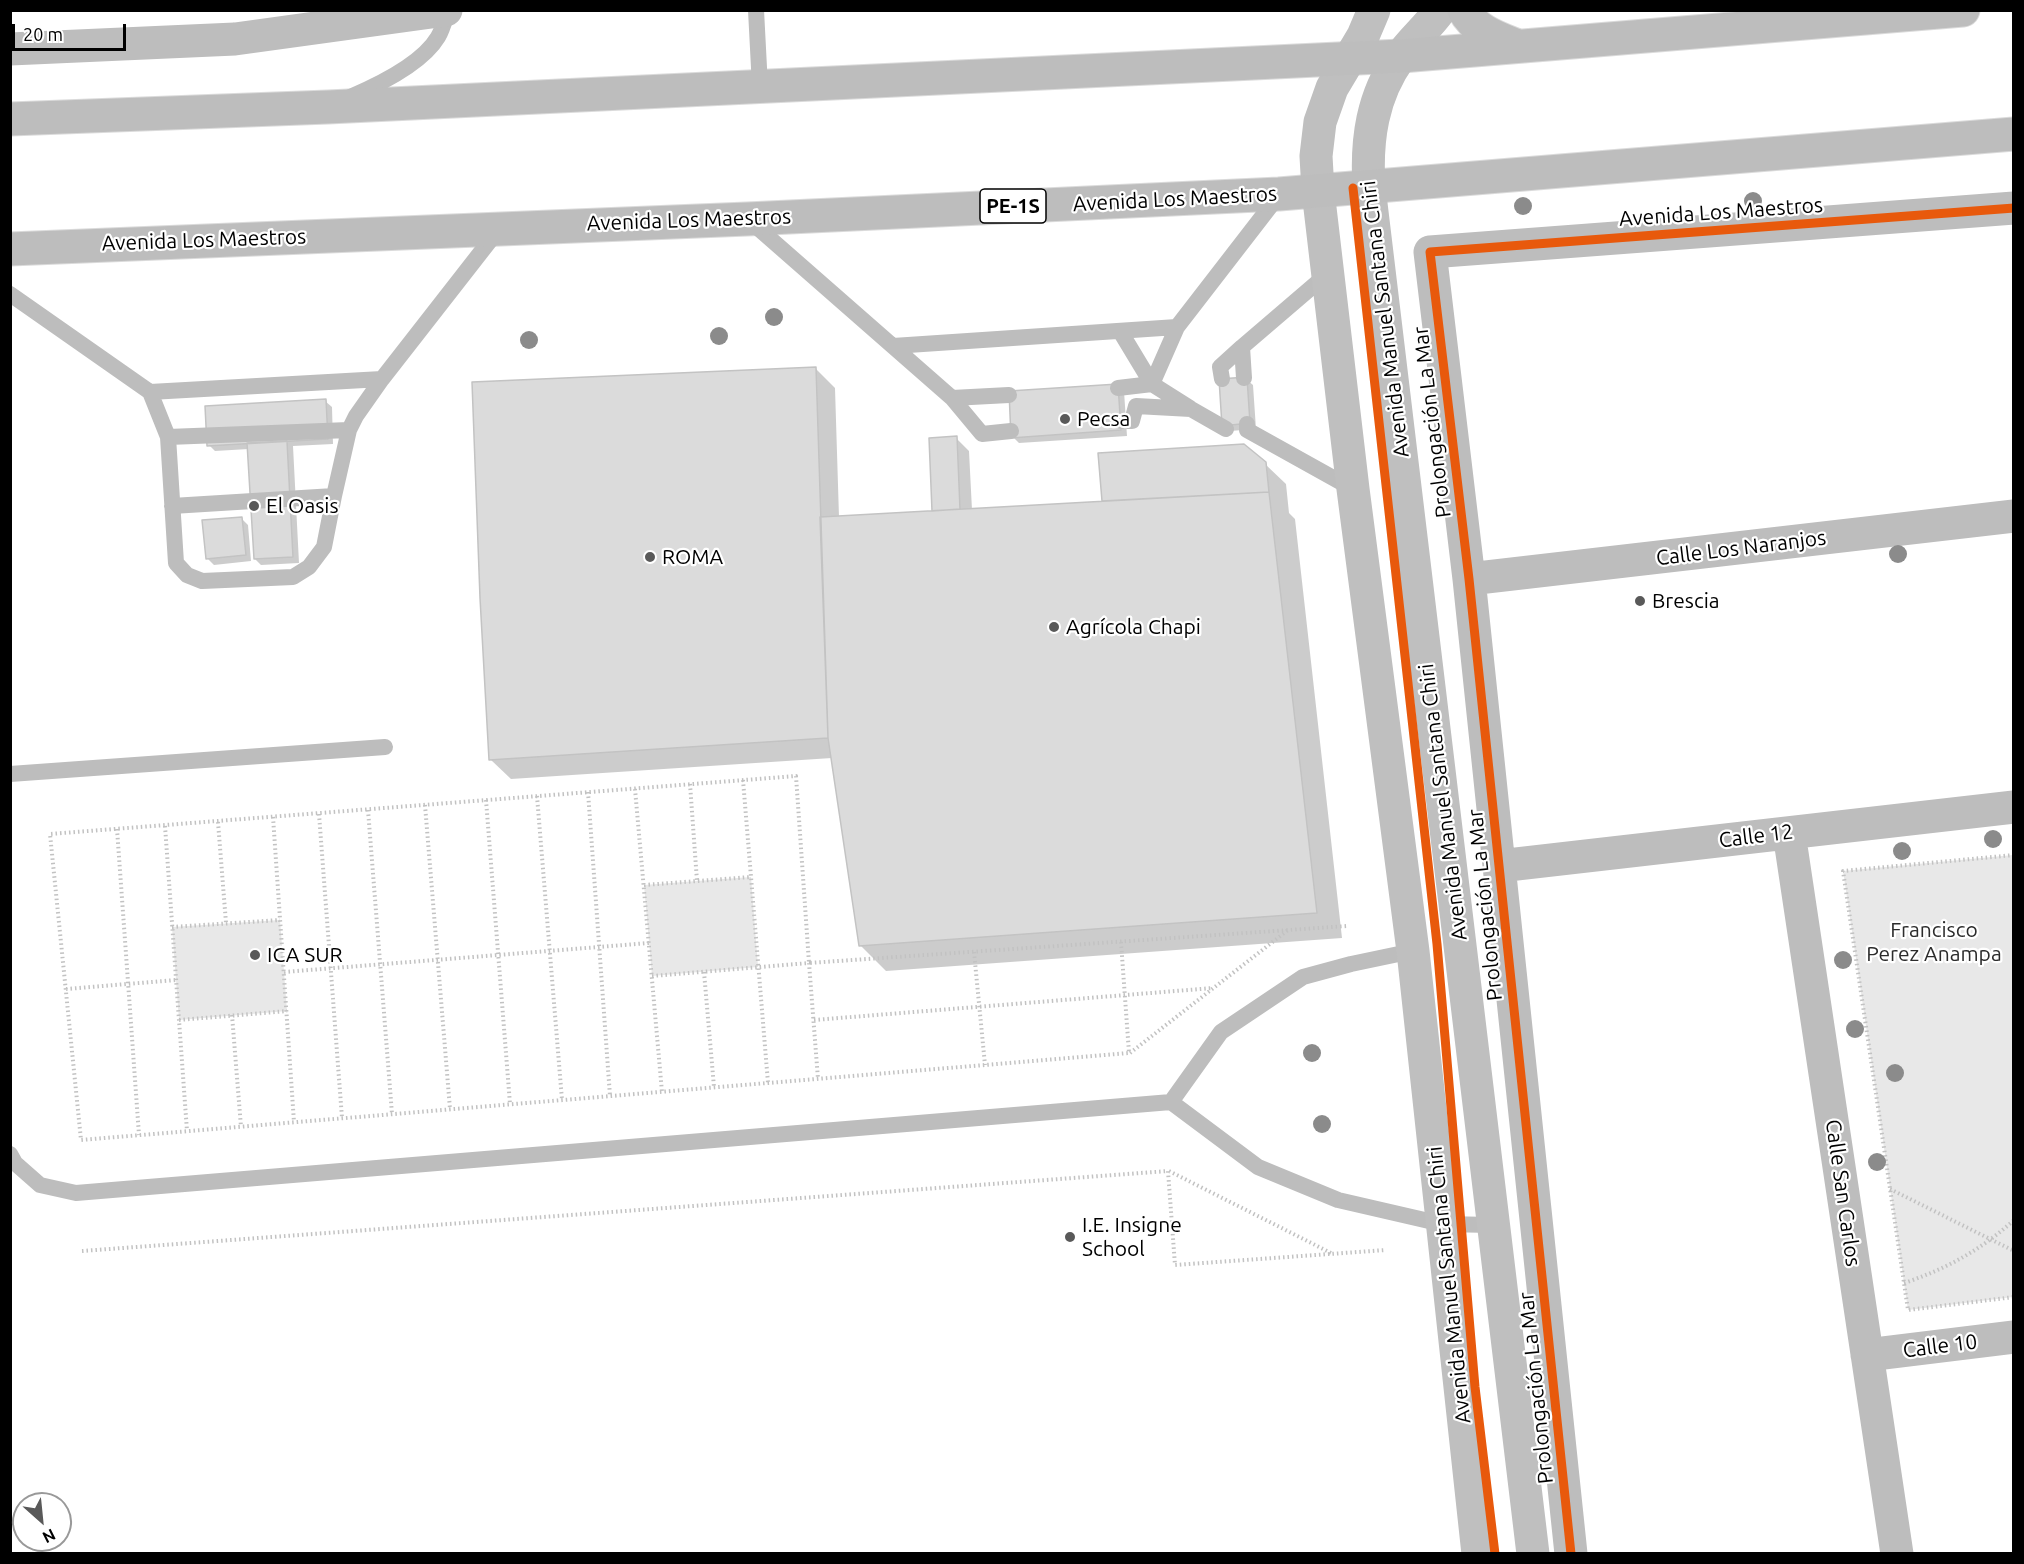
<!DOCTYPE html>
<html>
<head>
<meta charset="utf-8">
<style>
  body { margin:0 }
  #map { position:relative; width:2024px; height:1564px; overflow:hidden; background:#fff; font-family:Ubuntu,sans-serif }
  canvas { display:block }
  .frame { position:absolute; inset:0; border:12px solid #000; pointer-events:none }
  .north { position:absolute; left:12px; top:1492px; width:60px; height:60px; box-sizing:border-box; background:#fff; border:2px solid #999; border-radius:50%; rotate:153deg; font-size:16px; font-weight:700; line-height:24px; text-align:center; color:#000 }
  .north::after { content:''; display:block; margin:auto; width:21px; height:27px; background:#595959; clip-path:polygon(50% 0,100% 100%,50% 72%,0 100%) }
  .scale { position:absolute; left:12px; top:24px; width:114px; height:27px; box-sizing:border-box; border:3px solid #000; border-top:0; padding-left:8px; font-size:18px; line-height:21px; white-space:nowrap; color:#000; -webkit-text-stroke:4px #fff; paint-order:stroke }
</style>
</head>
<body>
<div id="map">
<canvas width="2024" height="1564"></canvas>
<div class="frame"></div>
<div class="north">N</div>
<div class="scale">20 m</div>
</div>
<script>
const g = document.querySelector('canvas').getContext('2d');
g.lineJoin = 'round';
function paint(path, color) { g.fillStyle = color; g.fill(path, 'evenodd'); }
function stroke(path, color, width, dash) { g.strokeStyle = color; g.lineWidth = width; g.lineCap = dash ? 'butt' : 'round'; g.setLineDash(dash || []); g.stroke(path); }
function write(font, color, halo, rows, align = 'center') {
  g.font = font + ' Ubuntu,sans-serif'; g.lineWidth = 4.5; g.setLineDash([]); g.textBaseline = 'middle'; g.strokeStyle = halo; g.fillStyle = color; for (const [text, x, y, turn = 0] of rows) {
    g.save(); g.translate(x, y); g.rotate((+turn || 0) * Math.PI / 180); g.textAlign = isNaN(turn) ? turn : align; if (halo) g.strokeText(text, 0, 0); g.fillText(text, 0, 0); g.restore();
  }
}
paint(new Path2D(`
  M2013,855V1297L1908,1310L1843,871Z
  M751,877L758,967L652,976L644,885Z
  M280,920L287,1011L179,1020L172,927Z`), '#e8e8e8');
paint(new Path2D(`
  M815,368L835,388L839,517L934,512L956,438L969,451L972,510L1106,502L1103,500L1265,464L1286,484L1289,513L1295,519L1342,938L886,971L860,945L832,758L511,779L491,760Z
  M1246,379L1253,385L1256,429L1230,431Z
  M1124,391L1127,436L1019,443L1013,437Z
  M325,401L332,407L333,444L293,446L299,563L261,565L255,559L249,449L215,451L209,445Z
  M241,518L248,525L251,561L214,565L207,558Z`), '#0003');
const building = new Path2D(`
  M816,367L828,738L489,760L480,598L472,382Z
  M1247,377L1250,423L1222,426L1219,379Z
  M1118,384L1121,430L1011,438L1009,391Z
  M326,399L328,439L207,446L205,406Z
  M957,436L960,509L932,511L929,438Z
  M287,441L293,557L254,559L247,443Z
  M1244,444L1266,462L1269,492L1102,501L1098,453Z
  M1269,492L1317,913L859,946L828,738L820,517Z
  M242,517L246,555L206,559L202,520Z`);
paint(building, '#dbdbdb');
stroke(building, '#c3c3c3', 1.5);
const highway = new Path2D(`
  M1464,10C1474,30 1498,38 1518,46
  M10,119L328,107L1401,56L1963,10
  M10,249L747,219L1279,194L2014,134`);
stroke(highway, '#dbdbdb', 35);
stroke(new Path2D(`
  M743,780L768,1083
  M690,784L697,881
  M635,789L662,1092
  M588,792L610,1096
  M537,796L562,1100
  M486,800L510,1104
  M425,805L450,1109
  M368,810L392,1114
  M319,814L342,1118
  M273,817L294,1122
  M218,822L226,923
  M165,826L187,1131
  M117,829L139,1135
  M2014,855L1843,871L1908,1310L2014,1297
  M644,885L751,877
  M172,927L280,920
  M1121,942L1129,1053L81,1140L50,834L796,776L809,963L1347,926
  M974,952L985,1065
  M284,972L649,943
  M704,972L714,1087
  M652,976L809,963L818,1079
  M66,989L176,980
  M232,1015L241,1127
  M179,1020L287,1011
  M814,1020L1213,988
  M1130,1053L1288,930
  M1169,1171L1331,1253
  M1890,1189L2014,1251
  M82,1251L1168,1171L1175,1265L1386,1250
  M1904,1283C1946,1269 1981,1250 2014,1220`), '#c2c2c2', 4, [1.5, 3]);
stroke(new Path2D(`
  M756,10L760,87
  M350,97C378,85 422,64 438,37C443,29 445,19 448,10
  M750,221L952,398L1009,395
  M10,294L150,392L382,379L499,229
  M1120,331L1152,384L1190,408
  M893,346L1177,327
  M1244,378L1242,347L1326,275
  M1222,379L1220,367L1242,347
  M1118,388L1152,384L1177,327L1279,195
  M150,392L168,437L349,430L356,416L382,379
  M952,398L982,434L1011,431
  M1121,421H1132L1136,406L1191,409L1226,429
  M1247,424V430L1353,489
  M168,437L176,563L187,575L202,581L293,577L309,567L324,547L334,496
  M172,506L334,496L349,430
  M10,774L385,747
  M1171,1102L1221,1032L1303,977L1351,964L1413,951
  M10,1154L15,1163L40,1185L76,1193L1171,1102L1258,1167L1338,1200L1442,1224L1493,1225`), '#bdbdbd', 16);
stroke(new Path2D(`
  M10,49L235,39L446,10
  M1469,579L2014,516
  M1789,833L1897,1554
  M1499,866L2014,807
  M1867,1355L2014,1337
  M1571,1554L1469,579L1430,252L2014,208`), '#bdbdbd', 33);
stroke(new Path2D(`
  M1374,10L1363,36L1332,88L1320,122L1316,156L1318,191L1353,489L1413,951L1478,1554
  M1440,10C1428,27 1412,40 1400,57C1372,96 1366,140 1369,187L1533,1554`), '#bfbfbf', 33);
stroke(highway, '#bdbdbd', 33);
stroke(new Path2D(`
  M1353,188L1437,944L1475,1387L1495,1554
  M1571,1554L1469,579L1430,252L2014,208`), '#e8590c', 9);
g.fillStyle = '#8b8b8b';
for (const [x, y] of [
  [1753,201],
  [1523,206],
  [774,317],
  [719,336],
  [529,340],
  [1898,554],
  [1993,839],
  [1902,851],
  [1843,960],
  [1855,1029],
  [1312,1053],
  [1895,1073],
  [1322,1124],
  [1877,1162]
]) { g.beginPath(); g.arc(x, y, 9, 0, 2 * Math.PI); g.fill(); }
for (const [x, y, r, color] of [
  [1065,419,6,"#595959"],
  [254,506,6,"#595959"],
  [650,557,6,"#595959"],
  [1640,601,6,"#595959"],
  [1054,627,6,"#595959"],
  [255,955,6,"#595959"],
  [1070,1237,6,"#595959"]
]) { const dot = new Path2D(); dot.arc(x, y, r, 0, 2 * Math.PI); g.fillStyle = color; g.fill(dot); stroke(dot, '#fff', 2); }
for (const [x, y, w] of [
  [1013,206,66]
]) { const box = new Path2D(); box.roundRect(x - w / 2, y - 17, w, 34, 4.5); g.fillStyle = '#fff'; g.fill(box); stroke(box, '#000', 1.5); }
write('bold 20px', '#000', null, [
  ["PE-1S",1013,206]
]);
write('21px', '#000', '#fff', [
  ["Avenida Los Maestros",1175,199,-3],
  ["Avenida Los Maestros",1721,212,-4],
  ["Avenida Los Maestros",689,220,-2],
  ["Avenida Los Maestros",204,240,-2],
  ["Avenida Manuel Santana Chiri",1385,319,-97],
  ["Prolongación La Mar",1432,422,-97],
  ["Calle Los Naranjos",1741,548,-7],
  ["Avenida Manuel Santana Chiri",1443,802,-97],
  ["Calle 12",1756,836,-7],
  ["Prolongación La Mar",1485,905,-96],
  ["Calle San Carlos",1843,1193,82],
  ["Avenida Manuel Santana Chiri",1449,1285,-96],
  ["Calle 10",1940,1346,-7],
  ["Prolongación La Mar",1536,1388,-96]
]);
write('21px', '#000', '#fff', [
  ["Pecsa",1077,419],
  ["El Oasis",266,506],
  ["ROMA",662,557],
  ["Brescia",1652,601],
  ["Agrícola Chapi",1066,627],
  ["ICA SUR",267,955],
  ["I.E. Insigne",1082,1225],
  ["School",1082,1249]
], 'left');
write('21px', '#2c2c2c', '#fff', [
  ["Francisco",1934,930],
  ["Perez Anampa",1934,954]
]);
</script>
</body>
</html>
